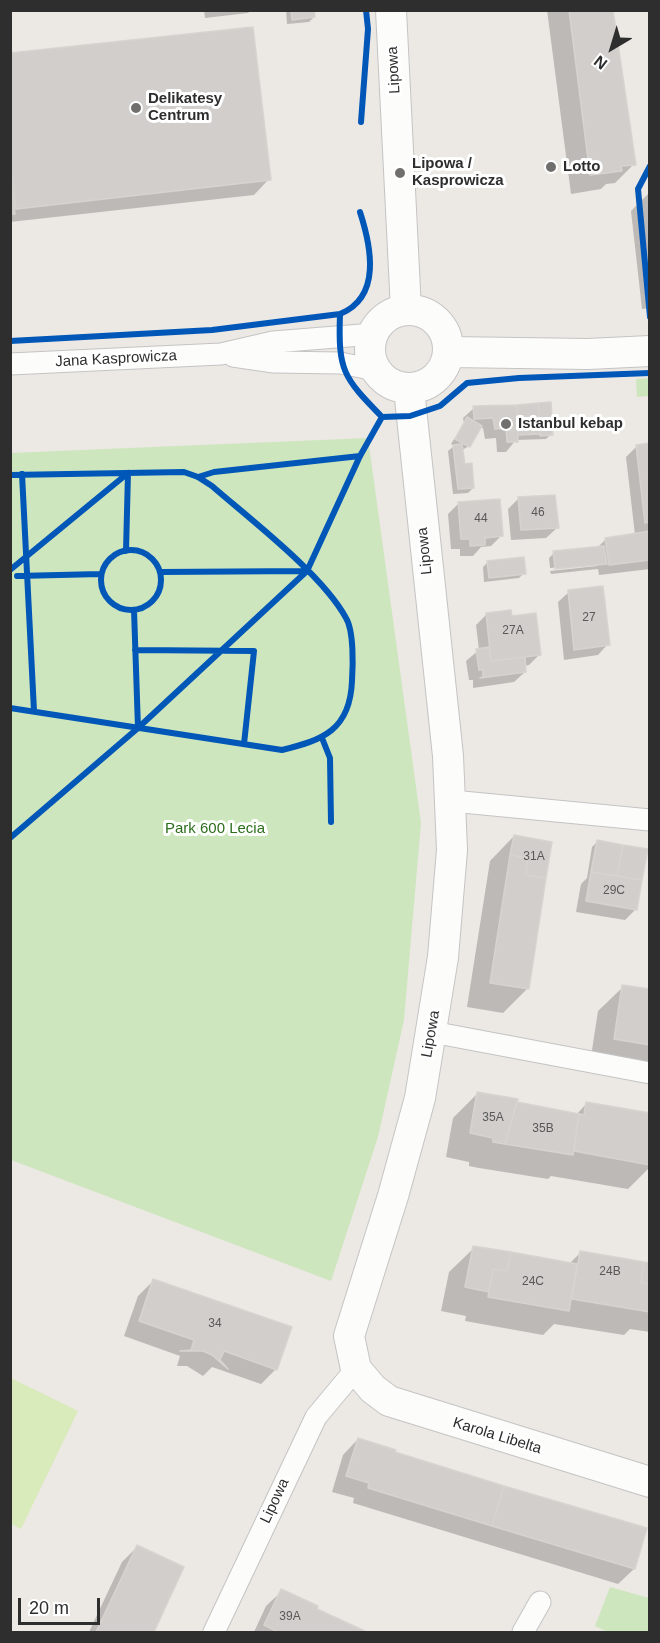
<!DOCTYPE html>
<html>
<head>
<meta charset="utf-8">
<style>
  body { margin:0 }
  #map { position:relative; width:660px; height:1643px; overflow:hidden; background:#ece8e4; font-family:Arial,sans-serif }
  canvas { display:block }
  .frame { position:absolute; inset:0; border:12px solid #2e2e2e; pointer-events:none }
  .north { position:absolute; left:582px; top:18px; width:60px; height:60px; -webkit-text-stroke:4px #fff; paint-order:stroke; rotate:218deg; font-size:16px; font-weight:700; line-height:24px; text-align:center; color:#2e2e2e }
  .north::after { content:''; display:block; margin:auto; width:21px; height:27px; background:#2e2e2e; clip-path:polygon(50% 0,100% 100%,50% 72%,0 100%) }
  .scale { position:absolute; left:18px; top:1598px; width:82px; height:27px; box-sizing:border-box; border:3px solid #2e2e2e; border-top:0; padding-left:8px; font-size:18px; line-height:21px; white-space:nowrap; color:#2e2e2e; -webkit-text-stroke:4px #fff; paint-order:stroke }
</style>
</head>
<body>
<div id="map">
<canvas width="660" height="1643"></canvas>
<div class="frame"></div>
<div class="north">N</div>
<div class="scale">20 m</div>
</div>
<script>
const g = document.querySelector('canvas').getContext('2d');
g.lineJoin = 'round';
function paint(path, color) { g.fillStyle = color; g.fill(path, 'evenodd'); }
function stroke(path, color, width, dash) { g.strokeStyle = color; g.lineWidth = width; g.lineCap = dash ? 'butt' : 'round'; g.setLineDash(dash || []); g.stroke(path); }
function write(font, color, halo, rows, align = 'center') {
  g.font = font + ' Arial,sans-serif'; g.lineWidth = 6; g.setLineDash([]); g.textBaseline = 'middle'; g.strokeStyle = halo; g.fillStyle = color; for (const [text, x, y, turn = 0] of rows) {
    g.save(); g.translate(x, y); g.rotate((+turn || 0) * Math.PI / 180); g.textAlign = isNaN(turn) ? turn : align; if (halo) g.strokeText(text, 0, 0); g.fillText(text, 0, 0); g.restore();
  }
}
paint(new Path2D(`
  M649,378V396L637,397L636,379Z
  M368,438L421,823L404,1020L378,1137L331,1281L11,1160L10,453Z
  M610,1587L649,1598V1632H608L595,1626Z`), '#cee6be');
paint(new Path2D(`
  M11,1378L78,1411L21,1529L11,1524Z`), '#d9eabb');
paint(new Path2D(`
  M204,10H251L248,13L205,18Z
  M286,10H313L314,17L309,22L287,24Z
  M547,10H612L634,164L615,183L606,184L601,189L571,194Z
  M10,55L269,179L254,195L10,222Z
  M650,192V308L642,309L631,211Z
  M517,406L551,434L546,439L516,440L506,452H497L496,438L485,439L483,428H479L469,446L462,450L464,465L473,488L468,493L453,494L448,451L454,446L451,444L464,423L463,418L474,408H515Z
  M650,445V569L599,575L598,569L551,574L550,571L597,566V563L550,568L549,558L554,553L597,548L606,539L635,535L626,457L637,446Z
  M518,499L557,528L546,538L511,540L508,509Z
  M459,503L501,536L491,546L481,547L473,556H460V549H451L448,514Z
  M488,562L524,573L519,578L484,582L483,567Z
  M569,592L608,644L598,655L564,660L558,602Z
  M487,614L540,654L529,665L524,666L525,672L514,682L473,688V680H469L466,661L479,650L476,625Z
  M514,836L527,989L503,1013L467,1007L490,861Z
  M597,842L646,850L636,909L625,920L576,912L581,884L587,878L592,847Z
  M623,987L650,991V1073L590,1063L598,1011Z
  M477,1094L576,1115L586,1104L650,1114V1167L628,1189L551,1176L548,1179L479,1168L469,1166V1162L446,1157L453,1118Z
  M474,1248L569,1264L580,1253L650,1265V1332L630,1329L624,1335L554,1324L543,1335L465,1321L466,1316L441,1311L449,1272Z
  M153,1281L276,1369L261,1384L212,1367L203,1376L187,1366H177L180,1356L124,1336L138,1296Z
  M358,1439L393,1454L634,1569L618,1584L353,1503L354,1498L332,1492L343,1455Z
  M137,1547L182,1568L152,1632H89L122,1562Z
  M282,1591L315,1609L364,1632H254L266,1606Z`), '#0003');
const building = new Path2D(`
  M291,10H314L315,17L292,20Z
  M569,10H613L636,165L621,166L622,171L590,175Z
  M253,27L271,180L16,209L10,164V53Z
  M10,176L15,214H10Z
  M551,402L553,435L540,436L538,403Z
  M538,403L540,434L518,435L517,405Z
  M517,405L518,442H507L506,428L495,429L493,418L474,419L473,406Z
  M467,417L482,426L470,447L455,439Z
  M650,443V522L645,523L636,445Z
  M462,444L465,464L472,463L474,488L458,489L453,445Z
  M555,495L559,528L521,530L518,497Z
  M500,499L503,536L485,538V545L470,546V539H461L458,502Z
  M650,531V560L609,565L605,538Z
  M604,546L607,564L555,569L553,551Z
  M524,557L526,574L489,578L487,561Z
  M603,586L610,645L574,650L568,590Z
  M511,610L512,616L536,613L541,655L491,661L486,613Z
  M489,647L491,661L525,657L526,672L480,678L483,677V670H479L476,649Z
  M514,835L552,842L546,878L526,875L528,858L510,855Z
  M597,840L623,845L617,876L591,872Z
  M623,845L648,849L642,880L617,876Z
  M510,855L528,858L526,875L546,878L529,989L490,983Z
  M591,872L642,880L637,910L586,901Z
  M622,985L650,989V1045L614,1039Z
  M477,1092L518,1099L505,1144L493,1142V1138L470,1133Z
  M517,1102L579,1114L573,1155L505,1144Z
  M586,1102L650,1113V1165L574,1151L579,1114L584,1115Z
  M473,1246L511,1252L507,1271L493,1269L489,1292L465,1287Z
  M580,1251L644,1262L641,1283L650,1284V1312L572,1299Z
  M511,1252L577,1264L569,1311L488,1297L493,1269L507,1271Z
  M644,1262L650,1263V1284L641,1283Z
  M153,1279L292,1327L277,1370L224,1351L220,1360L228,1369L212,1355L203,1351H180L191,1350L194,1340L139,1321Z
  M358,1438L396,1450L395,1452L504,1486L492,1526L368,1488L369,1483L346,1476Z
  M504,1486L647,1528L635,1569L492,1526Z
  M137,1545L184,1567L154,1632H96Z
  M281,1589L318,1606L317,1609L367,1632H278L264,1625Z`);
paint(building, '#d1cecb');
stroke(building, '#d7d4d0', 1.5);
const street = new Path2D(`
  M233,356L274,362L340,363L376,370
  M10,364L221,354L273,342L374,334
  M452,801L650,820
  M432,1032L650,1073
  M214,1632L316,1417L356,1369
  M523,1632L540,1602`);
const secondary = new Path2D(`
  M391,10L406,310
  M370 349a39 39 0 1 1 78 0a39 39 0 1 1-78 0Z
  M449,352L588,354L650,351
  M409,389L448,756L452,850L443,957L420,1098L393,1196L349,1336L356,1369L373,1389L389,1401L650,1482`);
stroke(street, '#c5c4c5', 23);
stroke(secondary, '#c5c4c5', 32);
stroke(street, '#fcfcfb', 21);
stroke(secondary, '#fcfcfb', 30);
stroke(new Path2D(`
  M361,122L368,29L366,10
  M650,166L638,189L650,317
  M360,212C371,246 382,297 340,314C338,371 343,377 382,417L410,416L440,406L467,383L519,378L650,373
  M10,341L212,330L340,314
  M22,474L34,711
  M10,475L184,472L198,477L212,486C251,520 322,574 346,618C354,631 353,666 352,681C350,730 323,740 282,750L10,708
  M198,477L214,472L360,456
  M101 580a30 30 0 1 1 60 0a30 30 0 1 1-60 0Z
  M126,551L128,473
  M10,570L128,473
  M160,572L307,571
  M17,576L101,574
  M134,610L138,728
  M135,650L254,651L244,744
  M322,738L330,758L331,822
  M10,838L138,728L307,571L360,456L382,417`), '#0057b8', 6);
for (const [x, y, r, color] of [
  [136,108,6,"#706f6e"],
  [551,167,6,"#706f6e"],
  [400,173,6,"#706f6e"],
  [506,424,6,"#706f6e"]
]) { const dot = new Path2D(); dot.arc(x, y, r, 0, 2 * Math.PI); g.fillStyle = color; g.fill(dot); stroke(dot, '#fff', 2); }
write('12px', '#585857', null, [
  ["46",538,513],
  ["44",481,519],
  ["27",589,618],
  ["27A",513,631],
  ["31A",534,857],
  ["29C",614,891],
  ["35A",493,1118],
  ["35B",543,1129],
  ["24B",610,1272],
  ["24C",533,1282],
  ["34",215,1324],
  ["39A",290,1617]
]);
write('15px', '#2e2e2e', '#fff', [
  ["Lipowa",394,70,-93],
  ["Jana Kasprowicza",116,359,-3],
  ["Lipowa",425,551,-96],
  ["Lipowa",431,1034,-80],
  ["Karola Libelta",497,1436,17],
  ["Lipowa",275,1501,-65]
]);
write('bold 15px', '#2e2e2e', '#fff', [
  ["Delikatesy",148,99],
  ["Centrum",148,116],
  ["Lipowa /",412,164],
  ["Kasprowicza",412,181],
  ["Lotto",563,167],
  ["Istanbul kebap",518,424]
], 'left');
write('15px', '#2c6e1b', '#fff', [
  ["Park 600 Lecia",215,829]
]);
</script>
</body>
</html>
